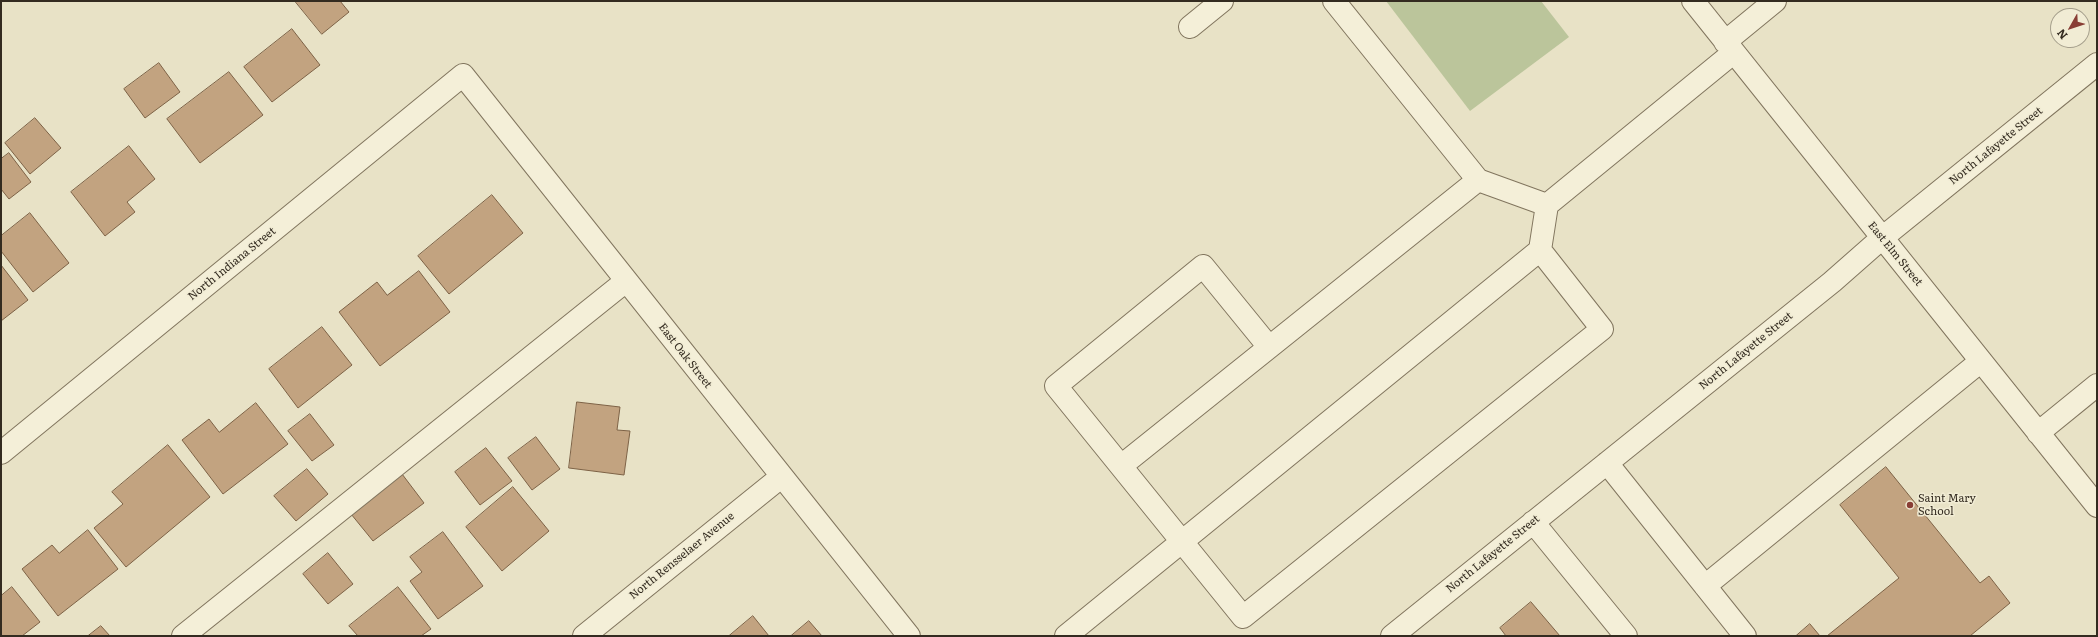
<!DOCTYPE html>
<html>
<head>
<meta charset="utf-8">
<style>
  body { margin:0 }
  #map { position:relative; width:2098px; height:637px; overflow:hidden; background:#e8e2c6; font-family:Literata,serif }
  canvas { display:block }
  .frame { position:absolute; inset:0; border:2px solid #332b20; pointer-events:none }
  .north { position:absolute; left:2050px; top:8px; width:40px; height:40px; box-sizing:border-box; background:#f1ecd4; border:1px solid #a59f8c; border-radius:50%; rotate:231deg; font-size:11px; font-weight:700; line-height:16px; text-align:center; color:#332b20 }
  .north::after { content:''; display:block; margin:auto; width:14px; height:18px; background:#893e35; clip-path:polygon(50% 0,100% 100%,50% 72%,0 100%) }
</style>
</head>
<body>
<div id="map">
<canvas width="2098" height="637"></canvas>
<div class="frame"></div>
<div class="north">N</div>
</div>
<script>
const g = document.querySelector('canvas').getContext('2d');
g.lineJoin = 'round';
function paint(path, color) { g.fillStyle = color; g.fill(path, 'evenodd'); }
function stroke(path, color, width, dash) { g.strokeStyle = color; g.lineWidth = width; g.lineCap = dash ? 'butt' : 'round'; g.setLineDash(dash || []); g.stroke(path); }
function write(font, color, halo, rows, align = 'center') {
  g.font = font + ' Literata,serif'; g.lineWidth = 3; g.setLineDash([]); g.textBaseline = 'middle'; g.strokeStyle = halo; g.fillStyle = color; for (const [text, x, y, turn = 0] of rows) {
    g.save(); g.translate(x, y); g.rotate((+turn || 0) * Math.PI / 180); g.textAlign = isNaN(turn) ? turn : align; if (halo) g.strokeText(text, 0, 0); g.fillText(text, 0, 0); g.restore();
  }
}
paint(new Path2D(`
  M1386,1H1541L1569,37L1470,111Z`), '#bbc59b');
const building = new Path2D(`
  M295,1H340L349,12L322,34Z
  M292,29L320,65L272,102L244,67Z
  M159,63L180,92L145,118L124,89Z
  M229,72L263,115L200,163L167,119Z
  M35,118L61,148L30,174L5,143Z
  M129,146L155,179L127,202L135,212L105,236L71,192Z
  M9,153L31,182L9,199L1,189V159Z
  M492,195L523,233L449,294L418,256Z
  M30,213L69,263L33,292L1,251V236Z
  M1,265L28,300L1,321Z
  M419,271L450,312L380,366L339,312L377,282L387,295Z
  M322,327L352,365L298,408L269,369Z
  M577,402L620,407L617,430L630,431L624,475L569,468Z
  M256,403L288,444L223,494L182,440L209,419L219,432Z
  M310,414L334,445L312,461L288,431Z
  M536,437L560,469L532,490L508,458Z
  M168,445L210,497L126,567L94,528L123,504L112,492Z
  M486,448L512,481L480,505L455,472Z
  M1886,467L1980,583L1989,576L2010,603L1970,636H1827L1899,578L1840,505Z
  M307,469L328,494L296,521L274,496Z
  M402,474L424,503L373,541L351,514Z
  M513,487L549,531L502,571L466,527Z
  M88,530L118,569L58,616L22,569L52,545L59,553Z
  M443,532L483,586L438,619L410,581L422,572L410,557Z
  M328,553L353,584L328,604L303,574Z
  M12,587L40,622L22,636H1V596Z
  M398,587L431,629L421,636H358L349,626Z
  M1531,602L1560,636H1506L1500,628Z
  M753,616L769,636H729Z
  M809,621L822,636H791Z
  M1810,624L1820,636H1796Z
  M101,626L110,636H88Z`);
paint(building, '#c2a380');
stroke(building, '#7d6246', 1);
const minor = new Path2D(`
  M1334,1L1478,180L1547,205
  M1693,1L2097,506
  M1190,27L1222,1
  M1725,42L1775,1
  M1269,347L1203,266L1056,386L1243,617L1602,329L1540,250
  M2038,433L2097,385
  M1,453L463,75L909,636
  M1607,463L1745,636
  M1121,466L1478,180
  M1533,522L1626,636
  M1705,586L1981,361
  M183,636L626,281
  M584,636L781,477
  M1066,636L1540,250L1547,205L1733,53
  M1392,636L1832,282L1882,238L2097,64`);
stroke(minor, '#81755e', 24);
stroke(minor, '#f4efd8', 22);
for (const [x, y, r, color] of [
  [1910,505,4,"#893e35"]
]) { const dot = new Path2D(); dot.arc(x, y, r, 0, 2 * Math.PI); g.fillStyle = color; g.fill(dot); stroke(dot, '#f1ecd4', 1.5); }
write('11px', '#332b20', '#f1ecd4', [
  ["North Lafayette Street",1996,146,-39],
  ["East Elm Street",1895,254,51],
  ["North Indiana Street",232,264,-39],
  ["North Lafayette Street",1746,351,-39],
  ["East Oak Street",685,356,52],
  ["North Lafayette Street",1493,554,-39],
  ["North Rensselaer Avenue",682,556,-39]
]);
write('11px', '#332b20', '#f1ecd4', [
  ["Saint Mary",1918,499],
  ["School",1918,512]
], 'left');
</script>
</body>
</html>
